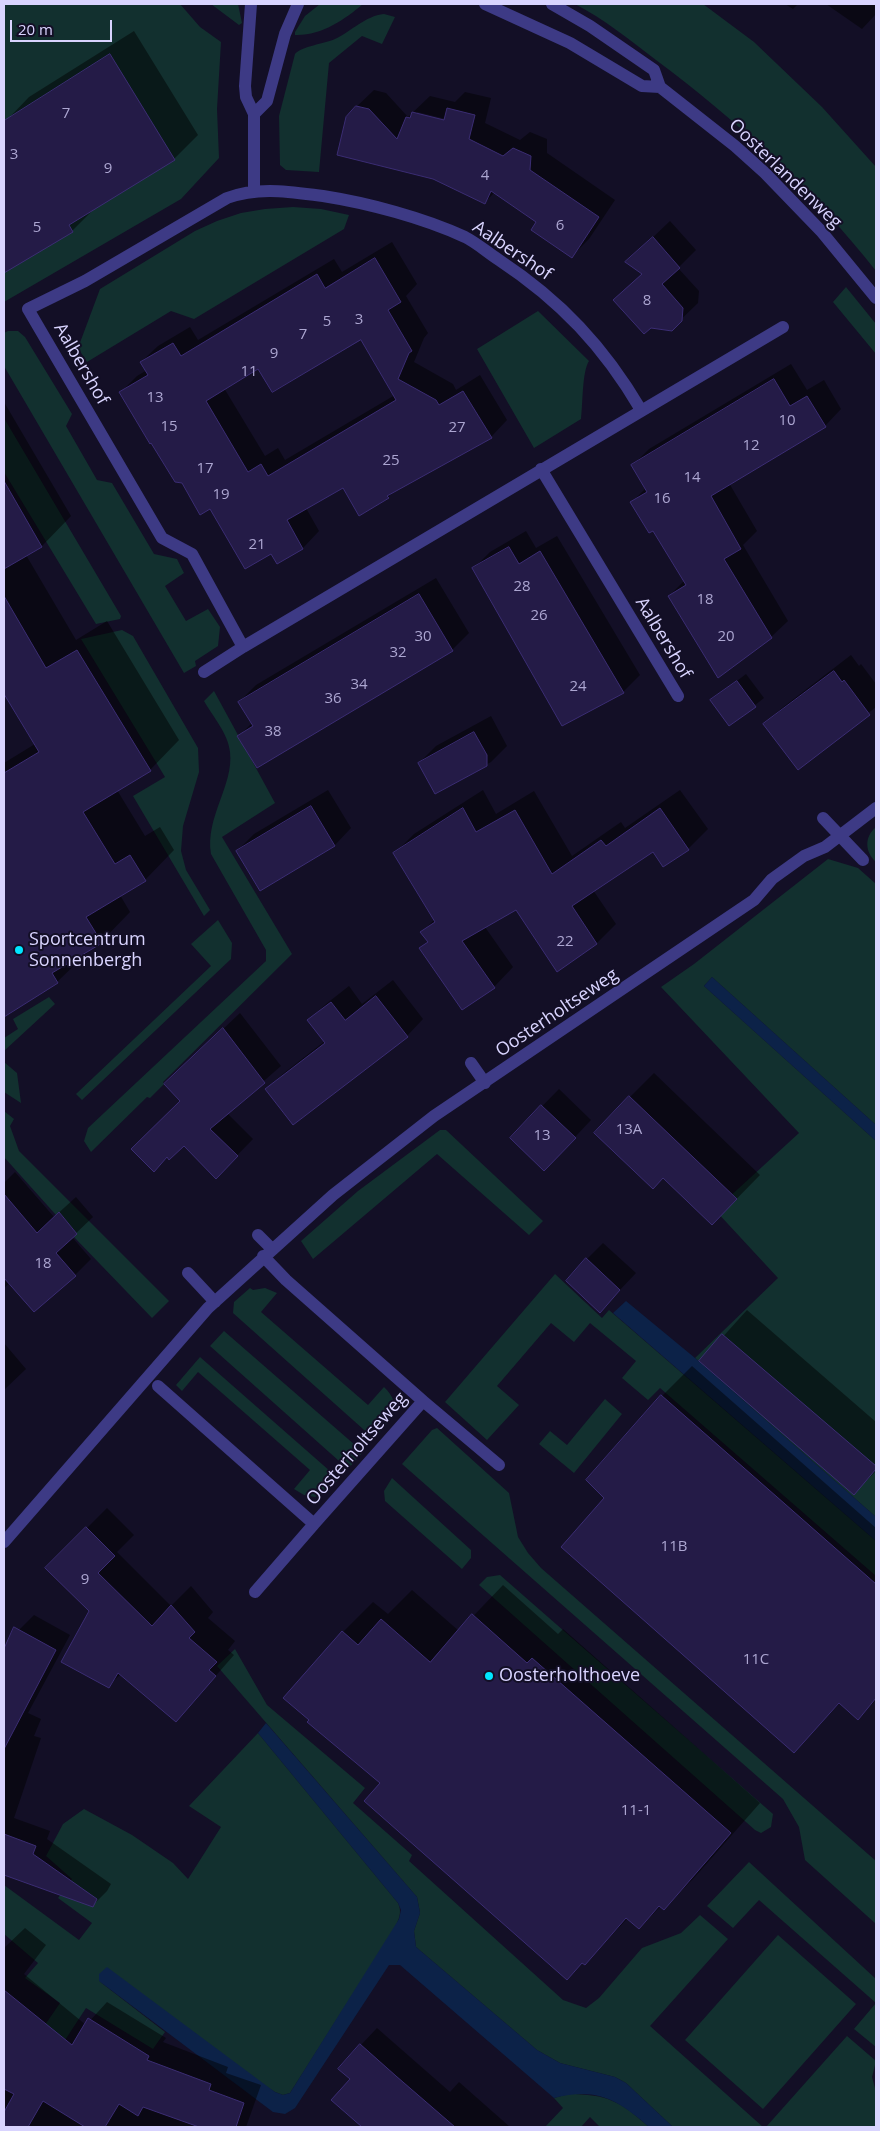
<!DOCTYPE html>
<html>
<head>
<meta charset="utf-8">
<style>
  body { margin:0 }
  #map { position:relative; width:880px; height:2131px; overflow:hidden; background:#130f26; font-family:"Open Sans",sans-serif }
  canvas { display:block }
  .frame { position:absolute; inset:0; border:5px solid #d9d4ff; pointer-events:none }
  .scale { position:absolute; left:10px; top:20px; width:102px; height:22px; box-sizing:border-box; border:2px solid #d9d4ff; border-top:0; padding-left:6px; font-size:15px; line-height:18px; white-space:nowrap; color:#d9d4ff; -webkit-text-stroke:4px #130f26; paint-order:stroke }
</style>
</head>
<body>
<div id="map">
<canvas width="880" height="2131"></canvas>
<div class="frame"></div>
<div class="scale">20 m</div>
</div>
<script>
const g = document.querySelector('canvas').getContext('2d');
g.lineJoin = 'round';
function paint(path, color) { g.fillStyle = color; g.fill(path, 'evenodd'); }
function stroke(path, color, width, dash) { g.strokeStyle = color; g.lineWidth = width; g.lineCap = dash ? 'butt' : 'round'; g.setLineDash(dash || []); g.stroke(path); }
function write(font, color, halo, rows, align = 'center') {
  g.font = font + ' "Open Sans",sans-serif'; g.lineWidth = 4; g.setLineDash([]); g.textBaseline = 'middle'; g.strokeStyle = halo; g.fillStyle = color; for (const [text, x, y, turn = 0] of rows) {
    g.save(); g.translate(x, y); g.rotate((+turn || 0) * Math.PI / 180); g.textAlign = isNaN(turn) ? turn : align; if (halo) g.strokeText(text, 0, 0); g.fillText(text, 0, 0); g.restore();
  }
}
paint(new Path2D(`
  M4,4H180L200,27L221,42L217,109L219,158L181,199L4,302Z
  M211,4H238L242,23L239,25Z
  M320,4H363C344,20 321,36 295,35V32L305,16Z
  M575,4H703L754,42L822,107L876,167V271C813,191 738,121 656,60C630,40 604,19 575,4Z
  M384,14L395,17L382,44L362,36L329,63L319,172L286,170L280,165L279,116L295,54C302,46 324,44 335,39C352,31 365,16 384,14Z
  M293,207L321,209L349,215L344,229L194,319L171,311L87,362L78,348L100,289L195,231L217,221L241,213L265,209Z
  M846,287L876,324V354L833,302Z
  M538,311L589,361C582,372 583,403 581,419L534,448L477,349Z
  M8,331H18L25,337L72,414L66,426L97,480L112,483L154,554L177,559L184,573L165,586L186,621L208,609L220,627L218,646L195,661L196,666L184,673L4,366V333Z
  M4,418L121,616L120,619L96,624L4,472Z
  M122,630L133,636L198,748L199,772L183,826L181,851L186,870L210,910L204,916L133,796L165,777L81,639Z
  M214,691L275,803L222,837L292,954L163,1082L164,1084L150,1098L147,1097L91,1152L84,1141L88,1128L266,961V950L211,854C205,817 234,785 230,752C228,733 213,717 204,701Z
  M876,827V862C865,852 864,837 876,827Z
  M828,859L858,868L876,884V1125L712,977L704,986L876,1141V1517L695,1358L778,1278L715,1210L799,1133L661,987L694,964Z
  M218,920L232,943L231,959L82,1100L76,1094L211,966L191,944Z
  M49,997L55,1004L4,1051V1038L18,1029L13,1019Z
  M4,1062L17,1073L21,1103L4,1092Z
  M4,1111L14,1119L10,1126L19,1151L169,1301L152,1318L74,1237L77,1234L60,1213L56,1215L4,1157Z
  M440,1130H446L543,1221L529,1235L437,1154L313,1259L301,1241L358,1191Z
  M555,1274L602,1318L609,1310L876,1541V1576L660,1388L648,1400L622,1378L636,1361L590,1323L574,1342L551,1323L497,1386L519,1405L487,1440L445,1402Z
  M250,1288L253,1290L265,1288L277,1293L261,1312L368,1405L384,1387C404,1406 391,1421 375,1437H372L233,1313L234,1302Z
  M224,1331L363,1452L348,1469L210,1346Z
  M200,1357L339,1479L329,1490L315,1497L304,1495L294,1489L310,1470L198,1372L182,1391L176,1385Z
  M605,1399L622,1414L574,1473L539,1444L550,1431L567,1445Z
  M437,1428L509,1493L518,1537L528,1553L541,1568L876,1861V1924L805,1860L799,1827L783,1799L402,1464L432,1430Z
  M392,1478L471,1550V1558L462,1569L385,1501L384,1491Z
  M500,1575L773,1814L771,1827L761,1833L755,1830L479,1585L487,1577Z
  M235,1649L267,1705L365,1788L353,1803L412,1855L409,1861L563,2000L586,2008L599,1998L642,1948L681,1933L700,1915L728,1939L650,2026L763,2127H673L626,2083L615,2077L560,2063L537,2050L416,1947L414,1931L420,1913L417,1897L217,1666Z
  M258,1733L398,1903C404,1916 395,1926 389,1937L290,2093L283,2095L275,2092L99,1981L165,2032L153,2049L86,2008L56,2054L36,2038L60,2003L25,1978L38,1963L4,1934V1885L79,1940L92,1923L58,1898L72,1879L46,1856L63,1824L84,1809L132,1835L173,1863L188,1879L221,1827L189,1806Z
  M749,1862L876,1979V2047L854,2029L876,2003L759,1900L733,1928L707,1906Z
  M778,1935L856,2004L763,2109L685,2040Z
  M847,2036L876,2061L872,2077L876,2092V2127H766Z
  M568,2094C608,2094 621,2102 649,2127H600L590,2117L581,2127H545L563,2108L554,2098Z`), '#12302f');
paint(new Path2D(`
  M712,977L876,1125V1141L704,986Z
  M626,1301L695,1358L876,1517V1541L613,1313Z
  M266,1723L417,1897L420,1913L414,1931L416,1947L537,2050L560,2063L615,2077L626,2083L673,2127H649C618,2100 597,2087 554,2098L400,1965H389L295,2108L285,2114L273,2112L99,1981V1974L107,1967L275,2092L283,2095L290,2093L399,1919L401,1910L398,1903L258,1733Z`), '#0c2248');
paint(new Path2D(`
  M785,4H798L793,9Z
  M826,4H876V14L862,29Z
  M134,31L198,135L174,159L96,207L72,231L4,271V123L29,97Z
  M374,90L386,93L408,117L430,96L455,102L465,92L491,98L485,123L520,140L530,132L547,139V153L615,200L589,239L572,256L538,221L495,192L484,203L351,112ZM417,112L450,120V123L417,114Z
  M670,221L696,250L678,268L699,291L698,303L671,329L615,300L643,273L627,262Z
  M392,242L417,284L406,296L428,333L424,338L414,362L453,384L456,390L480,375L507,420L491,437L394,491L388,497L343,486L306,508L319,531L303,548L277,562L271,553L210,507L183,482L120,393L137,376L147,370L141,362L158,346L190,327L198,340L334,259L342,272ZM361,338L395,395L285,460L278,448L265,456L224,388L258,367Z
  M791,364L807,390L824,380L841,409L825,426L729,483L757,531L743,545L788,621L771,637L669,596L684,581L653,529L632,502L646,488L633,465L649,449Z
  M4,402L71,516L42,546L26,555L76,640L107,621L179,740L150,770L117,790L145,836L160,827L174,850L145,880L120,895L130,912L101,942L86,951L87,953L57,982L4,1001V763L35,744L4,691Z
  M526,531L536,548L557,536L640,675L623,692L563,724L474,568L490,552Z
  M436,578L469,633L452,650L239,736L252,723L239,702L256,685Z
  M851,655L859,666L861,664L876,684V707L798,769L765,724L782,708Z
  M746,674L764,698L730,725L712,700Z
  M491,716L507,746L491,762L435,792L419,763L436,746Z
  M328,790L351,828L335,845L260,890L237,851L254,834Z
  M483,790L496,814L534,791L572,856L621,822L625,828L680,790L708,829L688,849L663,866L653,850L593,890L616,924L597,943L517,908L485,927L513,967L494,987L421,949L428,941L422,932L435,919L394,854L414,834Z
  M393,980L423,1019L407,1036L267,1089L284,1073L325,1041L309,1020L326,1004L349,986L362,1004Z
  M240,1013L281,1066L227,1113L253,1139L216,1177L182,1101V1068Z
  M654,1073L760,1175L712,1224L630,1097Z
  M559,1089L591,1120L561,1152L512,1137Z
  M15,1172L54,1217L76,1197L93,1217L72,1237L91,1259L75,1275L10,1283L4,1288V1183Z
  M603,1243L636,1273L600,1311L587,1259Z
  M747,1310L876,1422V1471L854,1493L701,1361Z
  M4,1343L26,1369L4,1390Z
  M692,1366L876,1528V1700L858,1718L840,1703L794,1751L606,1498L662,1396Z
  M107,1508L134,1535L117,1552L171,1606L191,1586L213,1612L208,1618L235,1641L228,1650L234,1655L176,1721L121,1674L108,1686L90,1611L47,1568Z
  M503,1585L558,1634L563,1629L760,1803L694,1878L664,1908L661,1906L639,1928L628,1918L585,1963L285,1698L343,1632L373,1602L388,1614L412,1590L459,1631Z
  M34,1615L70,1635L28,1713L41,1719L34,1736L41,1738L14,1818L50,1831L47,1839L111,1884L107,1891L92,1906L4,1874V1658L19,1630Z
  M25,1928L46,1945L24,1974L86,2025L107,2002L166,2038L163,2042L228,2067L226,2073L261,2085L246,2127H4V2070L17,2057L65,2082L4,2032V1948Z
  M377,2028L450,2092L459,2082L510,2127H364L333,2100L351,2078L361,2045Z`), '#0007');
const building = new Path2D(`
  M110,54L175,160L69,225L73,232L4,273V121Z
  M356,106L369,109L397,139L406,117L410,118L412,112L444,120L447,108L475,115L469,139L503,156L513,148L531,156L530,170L599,217L572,258L531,230L536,222L491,191L485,204L433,179L337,155L346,117Z
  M653,237L680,268L662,284L683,308L682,321L672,331L651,328L644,334L613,300L642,274L625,262Z
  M375,258L401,302L388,310L412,351L409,353L398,379L436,400L439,405L463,391L492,438L387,496L389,498L359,516L343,488L287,520L303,549L277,564L271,554L245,569L210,509L200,515L182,483L175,482L151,443L150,444L119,392L148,375L140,362L173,343L181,356L317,274L325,288ZM361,340L396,400L268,476L261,464L248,472L206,401L258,369L272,392Z
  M774,379L790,406L807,396L826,427L711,496L741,549L724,559L772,638L718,678L668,596L686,585L653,531L649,533L630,502L647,492L631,465Z
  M4,481L42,547L4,569Z
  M509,547L519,564L540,551L624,693L562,726L472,568Z
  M419,594L453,651L257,768L237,736L253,726L238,702Z
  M4,596L46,668L77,650L151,771L83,812L115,864L130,855L146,881L86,917L102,943L52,973L58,983L4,1017V773L39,752L4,694Z
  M834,671L842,682L844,680L870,715L798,770L763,724Z
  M737,681L756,707L729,726L710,700Z
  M474,732L487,755V766L435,794L418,763Z
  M311,806L335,846L260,891L236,851Z
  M463,808L476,832L515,810L552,874L601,840L606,846L660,808L689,850L663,867L653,852L572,906L597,944L557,972L516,910L462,941L495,988L462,1010L419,948L428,942L420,932L435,922L393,853Z
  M376,996L408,1037L293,1125L265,1089L325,1043L307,1020L331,1002L345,1020Z
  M223,1028L265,1083L210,1129L238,1156L216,1179L184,1146L169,1160L167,1157L154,1172L131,1149L180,1101L164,1084Z
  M629,1096L737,1199L712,1225L663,1178L653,1189L594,1133Z
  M541,1105L576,1138L544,1171L510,1138Z
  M4,1194L37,1233L59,1212L77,1234L56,1253L76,1276L34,1312L4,1278Z
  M586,1258L620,1290L600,1313L566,1281Z
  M722,1334L876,1466V1469L854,1495L699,1361Z
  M661,1395L876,1584V1698L858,1720L839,1703L794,1753L561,1547L604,1498L586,1480Z
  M86,1527L115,1556L98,1573L152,1626L171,1605L195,1632L189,1638L217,1662L209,1670L216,1676L176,1722L118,1673L109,1688L61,1662L89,1611L45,1568Z
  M472,1614L527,1663L532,1658L731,1833L664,1910L659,1906L639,1929L626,1918L585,1965L582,1963L567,1980L364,1801L380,1783L307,1722L309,1720L283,1698L342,1631L358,1645L381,1619L430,1662Z
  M14,1627L56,1650L4,1749V1649Z
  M4,1834L36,1846L33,1854L97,1899L93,1907L4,1875Z
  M4,1990L72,2045L88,2018L149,2056L147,2060L211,2084L209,2090L244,2103L236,2127H199L143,2107L138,2116L119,2104L105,2127H85L43,2101L28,2127H4V2112L14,2094L4,2089Z
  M360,2044L396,2076L455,2127H362L331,2100L350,2079L338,2069Z`);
paint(building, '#241b47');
stroke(building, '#3b2d73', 1);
stroke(new Path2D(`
  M251,4L245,86L246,97L254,114V190
  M485,4L570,43L642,86L660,87
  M552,4L590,26L654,70L660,87L735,146L765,173L821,231L876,298
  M254,114L267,101L285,34L298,4
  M641,410C604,347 561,301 499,260C488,253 477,243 465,237C424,218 368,203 323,196C291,192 259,186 227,198L85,281L28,309L162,538L192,554L243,647L783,327
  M541,469L678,696
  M204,672L243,647
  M823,818L863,860
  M471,1063L485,1083
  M258,1235L272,1249
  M188,1273L215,1302
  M158,1386L314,1524L423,1401L286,1280L263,1256
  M423,1401L499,1465
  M4,1542L208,1308L333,1195L434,1116L754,900L772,879L804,856L825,847L876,808
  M255,1592L314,1524`), '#3d3a85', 12);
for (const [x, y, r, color] of [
  [19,950,5,"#00e5ff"],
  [489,1676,5,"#00e5ff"]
]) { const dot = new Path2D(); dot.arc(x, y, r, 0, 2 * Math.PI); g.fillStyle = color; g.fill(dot); stroke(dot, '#130f26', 2); }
write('15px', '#aca6d1', null, [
  ["7",66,114],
  ["3",14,155],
  ["9",108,169],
  ["4",485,176],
  ["6",560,226],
  ["5",37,228],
  ["8",647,301],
  ["3",359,320],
  ["5",327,322],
  ["7",303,335],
  ["9",274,354],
  ["11",249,372],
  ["13",155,398],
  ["10",787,421],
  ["15",169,427],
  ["27",457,428],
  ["12",751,446],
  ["25",391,461],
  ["17",205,469],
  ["14",692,478],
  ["19",221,495],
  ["16",662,499],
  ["21",257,545],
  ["28",522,587],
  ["18",705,600],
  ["26",539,616],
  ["30",423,637],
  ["20",726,637],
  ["32",398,653],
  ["34",359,685],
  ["24",578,687],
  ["36",333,699],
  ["38",273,732],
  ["22",565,942],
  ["13A",629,1130],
  ["13",542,1136],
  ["18",43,1264],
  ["11B",674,1547],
  ["9",85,1580],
  ["11C",756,1660],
  ["11-1",636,1811]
]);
write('18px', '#d9d4ff', '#130f26', [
  ["Oosterlandenweg",785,174,44],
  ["Aalbershof",512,251,34],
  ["Aalbershof",81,364,60],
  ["Aalbershof",663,638,59],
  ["Oosterholtseweg",557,1013,-34],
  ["Oosterholtseweg",357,1449,-49]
]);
write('18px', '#d9d4ff', '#130f26', [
  ["Sportcentrum",29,940],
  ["Sonnenbergh",29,961],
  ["Oosterholthoeve",499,1676]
], 'left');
</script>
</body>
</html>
